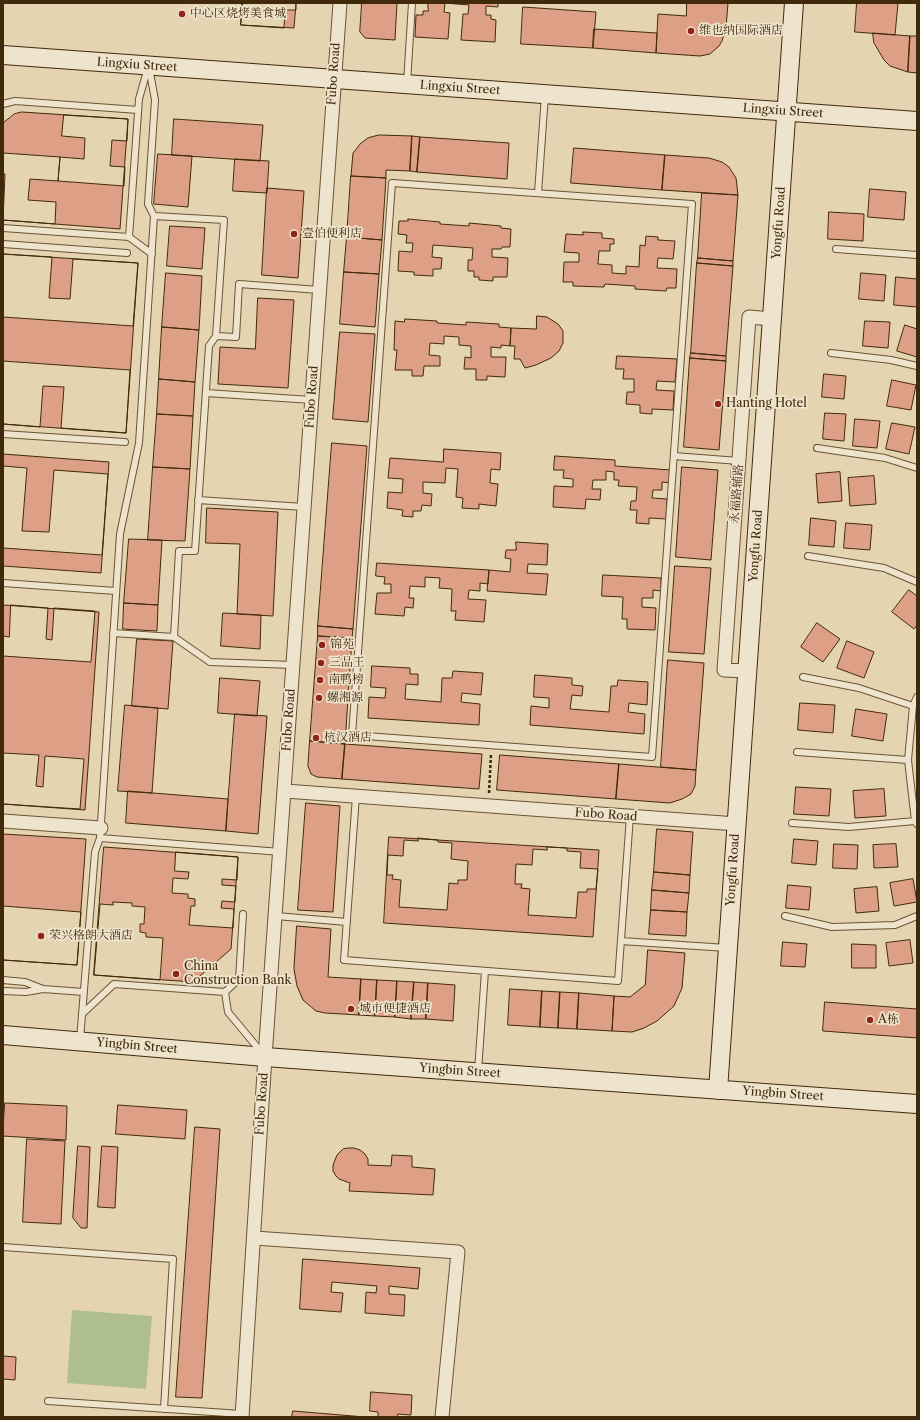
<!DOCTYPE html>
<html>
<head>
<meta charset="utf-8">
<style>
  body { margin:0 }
  #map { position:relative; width:920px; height:1420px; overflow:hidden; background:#e5d4b1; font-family:"Libre Caslon Text",serif }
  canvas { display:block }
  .frame { position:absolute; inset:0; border:4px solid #412a0c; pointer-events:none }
</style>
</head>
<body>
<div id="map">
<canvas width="920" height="1420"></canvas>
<div class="frame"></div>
</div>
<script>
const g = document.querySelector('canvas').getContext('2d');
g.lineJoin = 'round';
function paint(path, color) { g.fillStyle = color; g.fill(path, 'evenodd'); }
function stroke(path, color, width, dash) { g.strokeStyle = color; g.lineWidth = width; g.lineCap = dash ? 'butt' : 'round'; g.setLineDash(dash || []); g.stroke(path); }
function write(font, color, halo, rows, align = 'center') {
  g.font = font + ' "Libre Caslon Text","Noto Serif SC",serif'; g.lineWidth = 3.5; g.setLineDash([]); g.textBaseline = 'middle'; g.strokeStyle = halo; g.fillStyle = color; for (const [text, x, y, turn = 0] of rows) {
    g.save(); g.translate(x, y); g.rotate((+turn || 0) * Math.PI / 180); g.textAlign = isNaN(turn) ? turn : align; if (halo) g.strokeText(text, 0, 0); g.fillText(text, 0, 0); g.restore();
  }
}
paint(new Path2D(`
  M72,1310L152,1316L146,1389L67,1383Z`), '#afbe91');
const building = new Path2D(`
  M242,3H296L294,28L241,25Z
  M243,3H296V10H285L284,28L241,25Z
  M362,3H397L395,40L365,38L360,32Z
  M428,3H498V7L486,6V15H491V19L496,20L495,42L461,40L463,14H468L469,5L445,3L444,12L450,13L448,39L415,37L416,15H423V11H428Z
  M687,3H728L726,28L722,41L719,46L710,54L700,56L656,53L658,14L686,16Z
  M857,3H898L895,35L855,32Z
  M523,7L596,12L593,48L521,44Z
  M594,29L657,33L656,53L593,48Z
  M873,33L910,36L908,72L890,66L884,60L874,43Z
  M910,36H917V73L908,72Z
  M22,112L128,119L120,229L3,220V123L14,114Z
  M64,115L128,119L127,141L112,140L110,166L125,167L124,186L58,181L60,157L84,159L85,138L62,136Z
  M174,119L263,125L260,161L172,155Z
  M379,135L412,136L410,171L386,170V178L351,176L353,153L361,143L368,138Z
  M412,136L420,137L417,172L410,171Z
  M420,137L509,143L507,179L417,172Z
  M574,148L665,155L662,190L571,183Z
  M3,153L60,157L58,181L30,179L28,200L56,202L55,224L3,220L5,174H3Z
  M158,154L192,156L188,207L154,204Z
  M665,155L709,158L722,162L729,167L736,178L738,195L662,190Z
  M235,159L269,161L267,193L233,191Z
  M351,176L386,178L382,240L347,237Z
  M267,188L304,191L298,278L262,275Z
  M870,189L906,192L904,220L868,217Z
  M702,193L738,195L733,261L698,258Z
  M829,212L864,214L863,241L828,239Z
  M408,219L440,222V224L469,226V223L501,226V228L511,229L510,247H502L501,249H492V257L508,258L507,277H493V281L479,280V277H474V271H468V260H472L473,248L433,245L432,257L442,258L441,269H433V276L414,275V272L398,271L399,251L412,252L413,243H406L407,235L398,234L399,221H408Z
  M170,226L205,228L202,269L167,266Z
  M583,232L602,233V238L614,239V244H610V251H599L598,264L612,265V273L626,274V266L639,267L640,245L645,246L646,236L658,237V240L675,241L673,259L658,258L657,268L677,269L676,288H667L666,291L635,289V286L605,284L604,287L573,286V282H563L564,262H579V253L564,252L566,234L583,235Z
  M347,237L382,240L379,274L344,272Z
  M3,254L52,257L49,298L70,299L73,259L138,263L133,326L3,317Z
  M3,254L138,263L126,433L3,424Z
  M698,258L733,261V266L697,263Z
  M697,263L733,266L726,356L691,353Z
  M344,272L379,274L375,327L340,324Z
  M166,273L202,276L199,330L162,327Z
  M861,273L886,275L884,301L859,299Z
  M896,277L917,279V307L894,305Z
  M258,298L294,300L288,388L218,384L220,347L255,349Z
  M537,316L547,317L558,324L563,331V343L559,351L551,358L536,365L525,368L520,359H514L515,346H510L511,328L536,329Z
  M405,319L437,321V323L466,325V322L499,324V327L511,328L510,346L501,345V348L491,347V357H506L505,377L487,376V380H476V369H464L465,357L471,358V346L459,345V337L444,336V344L430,343L429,355L440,356V366H424L423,376H412V370H395L397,350H394L395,321L404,322Z
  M865,321L890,322L888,348L863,346Z
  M905,325L917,329V357L897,351Z
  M162,327L199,330L195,382L159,379Z
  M340,332L375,334L368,422L333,419Z
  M691,353L726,356V361L690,358Z
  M617,356L677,359L675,382L657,381L656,390L674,391L673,410L652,409V414L640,413V405L626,404L627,392H634V379H623L624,369H616Z
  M690,358L726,361L719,450L684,447Z
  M3,361L130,370L126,433L61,428L64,387L43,386L40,427L3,424Z
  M824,374L846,376L844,399L822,397Z
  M159,379L195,382L193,416L157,414Z
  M892,380L916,385L911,410L887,406Z
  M825,413L846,414L844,441L823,439Z
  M157,414L193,416L190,469L153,467Z
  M855,419L880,421L877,448L853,446Z
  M892,423L915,427L909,454L886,449Z
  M332,443L367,446L353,629L318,626Z
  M444,449L501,453L500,470L491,469L490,483L498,484L496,506L479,504V509L462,508L463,498L456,497L458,469L446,468L445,483L423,482V493L432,494L431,506L422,505L421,511H413V517L402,516L403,510L387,508L388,492L402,493L403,479L388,478L390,458L443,462Z
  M3,454L109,462L101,573L3,566Z
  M555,456L615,460V466L671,470L670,483L662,482V490H653L652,498L667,499L666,519L649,518V524L636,523L637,510H630L631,501H636L637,487L618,486L619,480H614V472L606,471V480H593L592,489H601L600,500L586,499L585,509L553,507L554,486L573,487V479L563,478L564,470H554Z
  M3,466L27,468L22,531L49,532L54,470L108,474L102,555L3,548Z
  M153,467L190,469L185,541L148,540Z
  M682,467L718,470L711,560L676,557Z
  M840,472L842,501L818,503L816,474Z
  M874,476L876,504L850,506L848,478Z
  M207,508L278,512L273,616L237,614L240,544L206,543Z
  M811,518L836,521L834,547L809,545Z
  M846,523L872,525L870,550L844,548Z
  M129,539L162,540L158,605L124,603Z
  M516,542L548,544L547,565L528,564L527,573L548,574L546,595L487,591L489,570L510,572L511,559L505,558L506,550H516Z
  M377,563L489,570L488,584L480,583V591L469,590L468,599L486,600L484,622L455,620L456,611H451L452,589L439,588L440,578L425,577V587L410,586L409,598H414L413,608L405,607L404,616L375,614L377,593H391V584H384L385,577L376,576Z
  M675,566L711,568L704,654L669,652Z
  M603,575L661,578V591L653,590V598H642V607L656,608L655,630L627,629V619H622L623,597L602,596Z
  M909,590L917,596V625L914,629L892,612Z
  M124,603L158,605L157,631L123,629Z
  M3,605L99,612L85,810L3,804Z
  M11,605L48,608L46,639L52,640L54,608L95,611L91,662L3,656V636L9,637Z
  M223,613L261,615L260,649L221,646Z
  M817,623L840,639L823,662L801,647Z
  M318,626L353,629L352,638L318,636Z
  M318,636L352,638L345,744L310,741Z
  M137,639L173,641L168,709L132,706Z
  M847,641L874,652L864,678L837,668Z
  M668,660L704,663L696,770L661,767Z
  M372,666L410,668V674H418V685L406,684L405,699L441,702L442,678H452L453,671L483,673L481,695L462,693L461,702L480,704L479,725L368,718L369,697L385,698L386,688L371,687Z
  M535,675L572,678V685L583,686L582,696L572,695L570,709L609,712L611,686H617L618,680L648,682L647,705L629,703L628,712L645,714L644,734L530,725L531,706L549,708V698L534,697Z
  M220,678L260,681L257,716L218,713Z
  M800,703L835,705L833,733L798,730Z
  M125,705L158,708L152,793L118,791Z
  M856,709L887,714L883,741L852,736Z
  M235,714L267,716L258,834L226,831Z
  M310,741L345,744L342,779L317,777L311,774L308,766Z
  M345,744L482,754L479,789L342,779Z
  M3,753L39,755L36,786L43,787L45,756L84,759L80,809L3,804Z
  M500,755L619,764L616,799L497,790Z
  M619,764L696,770L695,786L691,794L682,799L670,803L616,799Z
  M796,787L831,789L829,816L794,814Z
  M884,789L886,816L855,818L853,791Z
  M128,791L228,799L226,831L126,823Z
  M306,803L340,806L333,912L298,910Z
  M657,829L693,832L690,875L654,872Z
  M3,834L86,839L77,965L3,960Z
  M389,837L599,850L593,937L384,923Z
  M418,838L438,840V842L452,843L451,859L468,861L467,880H458V884L449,883L447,910L399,907L401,880L392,879L393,875H387L388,855L403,856L404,840L418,841Z
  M794,839L818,841L816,865L792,863Z
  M834,844L858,845L857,869L833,868Z
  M896,844L898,867L874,868L873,845Z
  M104,847L238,857L231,949L193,982L94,975Z
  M547,847L567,848V851L581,852L580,868L598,869L596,889H587V892H578L576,918L528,915L530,889L521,888L522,884H515L516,864L532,865L533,849L547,850Z
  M176,852L238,857L237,880L222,879V885L236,886L235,902L222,901L221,908L234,909L233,928L189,925L191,906H195V899L188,898V894L172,893L173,878L188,879L189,872L175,871Z
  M654,872L690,875L689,893L652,890Z
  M913,879L917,902L894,906L890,883Z
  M788,885L811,887L809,910L786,908Z
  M877,887L879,911L856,913L854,889Z
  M652,890L689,893L687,912L651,910Z
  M113,902L132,903V906L145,907L144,924H140V932L146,933V937L163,938L160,980L94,975L100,904L113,905Z
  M3,906L81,912L77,965L3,960Z
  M651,910L687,912L686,936L649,934Z
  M297,926L331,929L328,977L361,979L359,1015L325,1013L316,1011L303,1000L297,986L294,969Z
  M910,940L913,963L889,966L886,943Z
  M783,942L807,944L805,967L781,966Z
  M852,944L876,945V968H852Z
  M648,950L685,953L682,988L674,1006L657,1021L644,1028L632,1032L612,1031L614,996L630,997L645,985Z
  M361,979L377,980L375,1016L359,1015Z
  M377,980L397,981L395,1017L375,1016Z
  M397,981L414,982L411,1019L395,1017Z
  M414,982L428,983L426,1019H411Z
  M428,983L455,985L453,1021L426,1019Z
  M510,989L542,991L540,1027L508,1025Z
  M542,991L560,992L558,1028L540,1027Z
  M560,992L579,993L577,1029L558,1028Z
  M579,993L614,996L612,1031L577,1029Z
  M825,1002L917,1009V1038L823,1031Z
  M5,1103L67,1106L66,1140L3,1136Z
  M118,1105L187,1110L185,1139L116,1134Z
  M195,1127L220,1129L202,1398L176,1397Z
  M27,1139L65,1141L61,1224L23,1222Z
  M78,1146L90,1147L87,1228H81L73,1218Z
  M102,1146L118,1147L115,1208L98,1207Z
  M348,1148H354L360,1150L365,1154L368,1159V1165L391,1166L392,1155L412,1156V1167L435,1169L433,1195L349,1191L350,1183L339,1179L336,1176L333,1171V1165L337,1155L343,1149Z
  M303,1259L420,1268L418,1289L389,1286V1294L405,1295L404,1316L365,1313L366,1292L376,1293L377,1286L332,1282L331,1292L343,1293L341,1312L300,1309Z
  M3,1356L16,1357L15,1380L3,1379Z
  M371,1392L412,1395L411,1415L398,1414L397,1417H378V1412L370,1411Z
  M293,1411L365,1417H292Z`);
paint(building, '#de9f87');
stroke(building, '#412a0c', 1);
const lane = new Path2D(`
  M407,83L412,3
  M3,104L15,101L138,110
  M392,183L692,204L652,757L352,735Z
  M538,193L545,95
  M154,216L224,220L216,336L209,346L195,551H179L174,637
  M3,228L129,237L139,99L148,67
  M129,237L152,254
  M3,244L127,253
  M836,249L917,255
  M216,336L236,337L239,284L319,290
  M831,353L891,360L917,366
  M206,393L312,400
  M3,434L125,442
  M817,448L885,458L917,468
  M674,456L739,461
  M198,500L304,507
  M808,556L884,568L917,582
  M3,583L116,591
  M113,633L174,637L210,662L293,665
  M803,677L859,688L913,706
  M917,697L913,706L908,760L915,821L917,824
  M797,752L908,760
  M356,796L344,960L618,981L630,816
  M792,823L849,827L915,821
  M100,838L281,852
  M276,916L347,922
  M785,916L832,927L895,925L917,916
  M621,941L727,948
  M3,980L25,982L43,989
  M3,991L26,992L43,989L84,992
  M225,992L228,1012L262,1053
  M82,1014L114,984L225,992L239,979L243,914
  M80,1040L95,852L100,838L120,534L139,443L154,216L148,204L155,100L149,67
  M478,1071L485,971
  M3,1247L173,1259L164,1409
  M48,1401L242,1414`);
const street = new Path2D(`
  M747,671L724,670L749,317L772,319
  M285,791L737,824
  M3,821L101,828
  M254,1238L458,1252L442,1417
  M242,1417L265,1057L340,3`);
const secondary = new Path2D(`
  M3,55L917,121
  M3,1035L265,1057L917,1104
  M718,1090L794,3`);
stroke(lane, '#6a5435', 8);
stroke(street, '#6a5435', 15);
stroke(secondary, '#412a0c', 20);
stroke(new Path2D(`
  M489,793L491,754`), '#412a0c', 2.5, [3, 2]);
stroke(lane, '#eee3cc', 6);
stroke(street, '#eee3cc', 13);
stroke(secondary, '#eee3cc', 18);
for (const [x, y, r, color] of [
  [182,14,4,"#8f2418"],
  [691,31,4,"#8f2418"],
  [294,234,4,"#8f2418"],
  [718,404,4,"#8f2418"],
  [322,645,4,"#8f2418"],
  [321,663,4,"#8f2418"],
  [320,680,4,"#8f2418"],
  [319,698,4,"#8f2418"],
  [316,738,4,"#8f2418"],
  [41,936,4,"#8f2418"],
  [176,974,4,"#8f2418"],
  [351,1009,4,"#8f2418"],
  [870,1020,4,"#8f2418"]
]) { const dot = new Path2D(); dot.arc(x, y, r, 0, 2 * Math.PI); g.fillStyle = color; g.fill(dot); stroke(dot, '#eee3cc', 1.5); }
write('12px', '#412a0c', '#eee3cc', [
  ["中心区烧烤美食城",190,14],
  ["维也纳国际酒店",699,31],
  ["壹伯便利店",302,234],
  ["Hanting Hotel",726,404],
  ["锦苑",330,645],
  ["三品王",329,663],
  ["南鸭榜",328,680],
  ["螺湘源",327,698],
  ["杭汉酒店",324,738],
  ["荣兴格朗大酒店",49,936],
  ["China",184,967],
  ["Construction Bank",184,981],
  ["城市便捷酒店",359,1009],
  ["A栋",878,1020]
], 'left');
write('12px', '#412a0c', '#eee3cc', [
  ["Lingxiu Street",137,65,4],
  ["Fubo Road",334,74,-86],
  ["Lingxiu Street",460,88,4],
  ["Lingxiu Street",783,111,4],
  ["Yongfu Road",779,223,-86],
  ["Fubo Road",312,397,-86],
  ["永福路辅路",737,494,-86],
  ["Yongfu Road",756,546,-86],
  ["Fubo Road",289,720,-86],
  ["Fubo Road",606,815,4],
  ["Yongfu Road",733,870,-86],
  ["Yingbin Street",137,1046,5],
  ["Yingbin Street",460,1071,4],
  ["Yingbin Street",783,1094,4],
  ["Fubo Road",262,1104,-86]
]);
</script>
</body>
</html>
